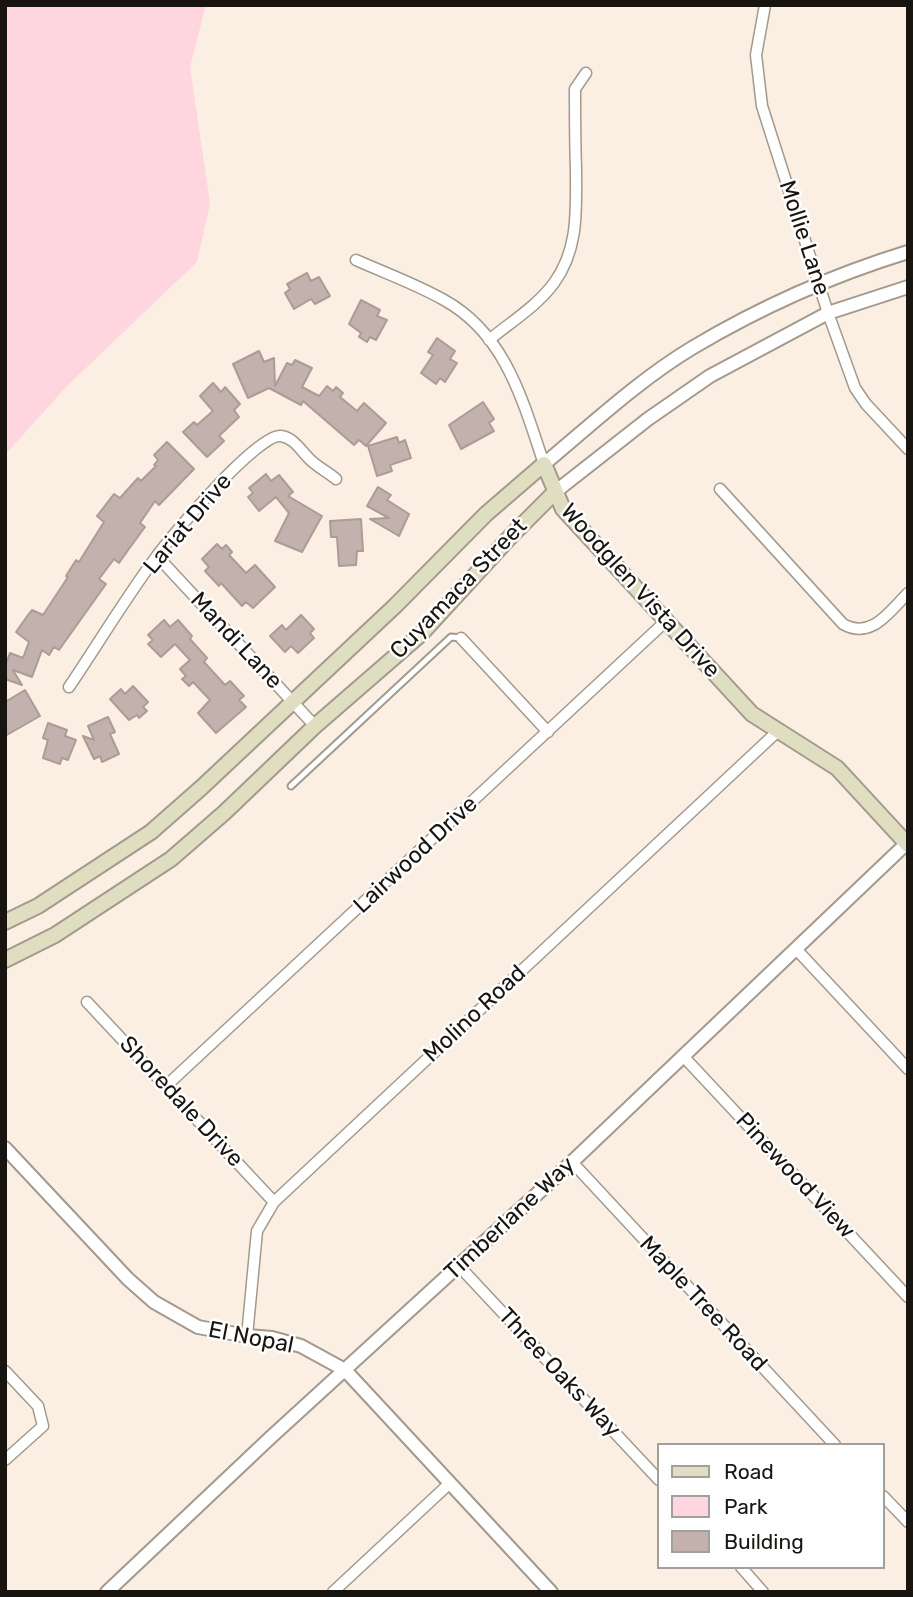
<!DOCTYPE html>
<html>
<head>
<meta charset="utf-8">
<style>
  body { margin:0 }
  #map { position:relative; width:913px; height:1597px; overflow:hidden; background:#faefe2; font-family:Rubik,sans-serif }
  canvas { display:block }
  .frame { position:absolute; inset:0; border:7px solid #181410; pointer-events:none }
  .legend { position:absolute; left:657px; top:1443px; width:228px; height:126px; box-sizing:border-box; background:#fefefe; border:2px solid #a2a09f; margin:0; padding:9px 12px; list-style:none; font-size:21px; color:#181410 }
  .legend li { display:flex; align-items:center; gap:14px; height:35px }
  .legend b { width:35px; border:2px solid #a2a09f }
</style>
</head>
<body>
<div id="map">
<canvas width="913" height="1597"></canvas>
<div class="frame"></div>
<ul class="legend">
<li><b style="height:9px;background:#e0dec0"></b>Road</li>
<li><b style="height:19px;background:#ffd6df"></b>Park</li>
<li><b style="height:19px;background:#c2b1ac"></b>Building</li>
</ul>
</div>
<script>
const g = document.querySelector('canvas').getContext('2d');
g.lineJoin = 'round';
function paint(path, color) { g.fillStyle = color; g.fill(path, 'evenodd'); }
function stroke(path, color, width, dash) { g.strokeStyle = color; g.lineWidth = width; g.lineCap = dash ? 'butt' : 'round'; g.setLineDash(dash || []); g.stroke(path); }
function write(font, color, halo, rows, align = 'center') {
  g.font = font + ' Rubik,sans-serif'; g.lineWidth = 5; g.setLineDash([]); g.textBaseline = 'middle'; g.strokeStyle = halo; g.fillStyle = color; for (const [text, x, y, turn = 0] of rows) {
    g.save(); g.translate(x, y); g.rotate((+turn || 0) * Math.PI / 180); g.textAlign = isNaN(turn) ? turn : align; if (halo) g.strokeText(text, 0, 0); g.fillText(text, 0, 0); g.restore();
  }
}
paint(new Path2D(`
  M5,5H206L190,67L210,204L197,262L66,387L5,455Z`), '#ffd6df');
const building = new Path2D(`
  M307,273L311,281L319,277L330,296L315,304L311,299L294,309L285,293L290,289L287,284Z
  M361,300L380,310L377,316L387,320L376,340L370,337L367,342L359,337L361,333L349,324Z
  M437,338L455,351L450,359L457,363L445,382L440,378L436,384L421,373L433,355L428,352Z
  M259,351L264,362L274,358L275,386L287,363L292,365L295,360L312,368L302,387L319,396L327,386L333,391L336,387L343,393L340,397L357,411L364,403L386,423L366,446L359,440L354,445L303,401L301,405L269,388L248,398L233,364Z
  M213,383L221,392L225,387L240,404L234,410L239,417L219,436L224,441L207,457L183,432L194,422L197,425L213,411L200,396Z
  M483,402L494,419L489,423L494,431L461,449L449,425Z
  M397,437L399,443L405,440L411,458L390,465L392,471L377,476L368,446Z
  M167,442L194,469L159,505L155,501L140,523L145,527L131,546L119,563L114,559L99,579L106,584L59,650L54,647L49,655L42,650L32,677L13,670L22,685L5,679V657L7,661L10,653L23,658L29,642L16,632L28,615L32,610L43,615L68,577L66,576L76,560L79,562L104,522L97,516L114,494L120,498L138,478L141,481L156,466L154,465L158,460L154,455Z
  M266,474L271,481L279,475L293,492L288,496L322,516L302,552L275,541L289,513L276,497L259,511L248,497L253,493L249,488Z
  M378,487L391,495L387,500L409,514L399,536L370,519L389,518L367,506Z
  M361,519L363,551H357L356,565L339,566L337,537H331L330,521Z
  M217,544L222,549L226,545L232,552L229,555L246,573L255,565L275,587L253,608L246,602L242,606L221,583L219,586L205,571L209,567L202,559Z
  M301,615L314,629L310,633L314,638L298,653L291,646L285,652L270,636L282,625L286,630Z
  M164,620L170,627L178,620L192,636L190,639L207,658L204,662L225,685L230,681L244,696L239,700L246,707L216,733L198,713L210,700L193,682L189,686L182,679L186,676L180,669L190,660L175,644L161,657L148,644L153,640L148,635Z
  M133,686L148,702L143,707L147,711L139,718L137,715L129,720L110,699L121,689L125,694Z
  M25,690L40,716L5,736V702Z
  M108,717L115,732L110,734L119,754L102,762L100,756L94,759L83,736L94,740L88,726Z
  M48,723L67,730L65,736L76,740L68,760L62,758L60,764L43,758L48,740L43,738Z`);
paint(building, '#c2b1ac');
stroke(building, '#ac9b96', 2);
const service = new Path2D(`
  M291,786L451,637L461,638`);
const minor = new Path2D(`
  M765,5L756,55L762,106L828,313L855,388L866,404L908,449
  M356,260C385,273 416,284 444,300C506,334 523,402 544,464
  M489,340C511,322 537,306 554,283C579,249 576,209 576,169C575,142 575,115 575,89L586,73
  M720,489L843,624C871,640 889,612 908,593
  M157,556L315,726
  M461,638L548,732
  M69,687C98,644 125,599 156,557C172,535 258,433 281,436C296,438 303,455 314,463C321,469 329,473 336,479
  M796,949L908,1069
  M87,1002L274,1202
  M683,1056L908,1297
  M166,1086L665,622
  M572,1162L835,1445
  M459,1266L659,1480
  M247,1336L257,1231L274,1202L778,731
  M5,1371L38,1406L43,1426L5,1460
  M883,1496L908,1522
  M741,1567L763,1592
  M333,1592L450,1483`);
const tertiary = new Path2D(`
  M544,464C592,424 639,380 692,348C759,308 833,275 908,252
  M555,492L648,419L710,376L828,313L908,287
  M5,1148L128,1279L154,1302L198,1327L247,1336L272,1338L301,1346L345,1370L551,1592
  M107,1592L270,1438L572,1162L908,842`);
const secondary = new Path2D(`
  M5,922L38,906L151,832L201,788L395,606L486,514L544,464L563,509L752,714L837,768L908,845
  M5,960L55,935L171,859L224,813L315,726L421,634L511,536L555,492`);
stroke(service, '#a3998d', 9);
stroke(minor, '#a3998d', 13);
stroke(tertiary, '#a3998d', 16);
stroke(secondary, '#a3998d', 18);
stroke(service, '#fff', 5);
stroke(minor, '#fff', 10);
stroke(tertiary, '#fff', 12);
stroke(secondary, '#e0dec0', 14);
write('23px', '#181410', '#fefefe', [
  ["Mollie Lane",804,238,72],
  ["Lariat Drive",188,524,-50],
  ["Cuyamaca Street",459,589,-46],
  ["Woodglen Vista Drive",640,591,48],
  ["Mandi Lane",236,641,47],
  ["Lairwood Drive",416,855,-43],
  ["Molino Road",475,1014,-43],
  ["Shoredale Drive",181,1102,47],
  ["Pinewood View",795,1176,47],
  ["Timberlane Way",510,1219,-43],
  ["Maple Tree Road",703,1304,47],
  ["El Nopal",251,1338,11],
  ["Three Oaks Way",559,1373,47]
]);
</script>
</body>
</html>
